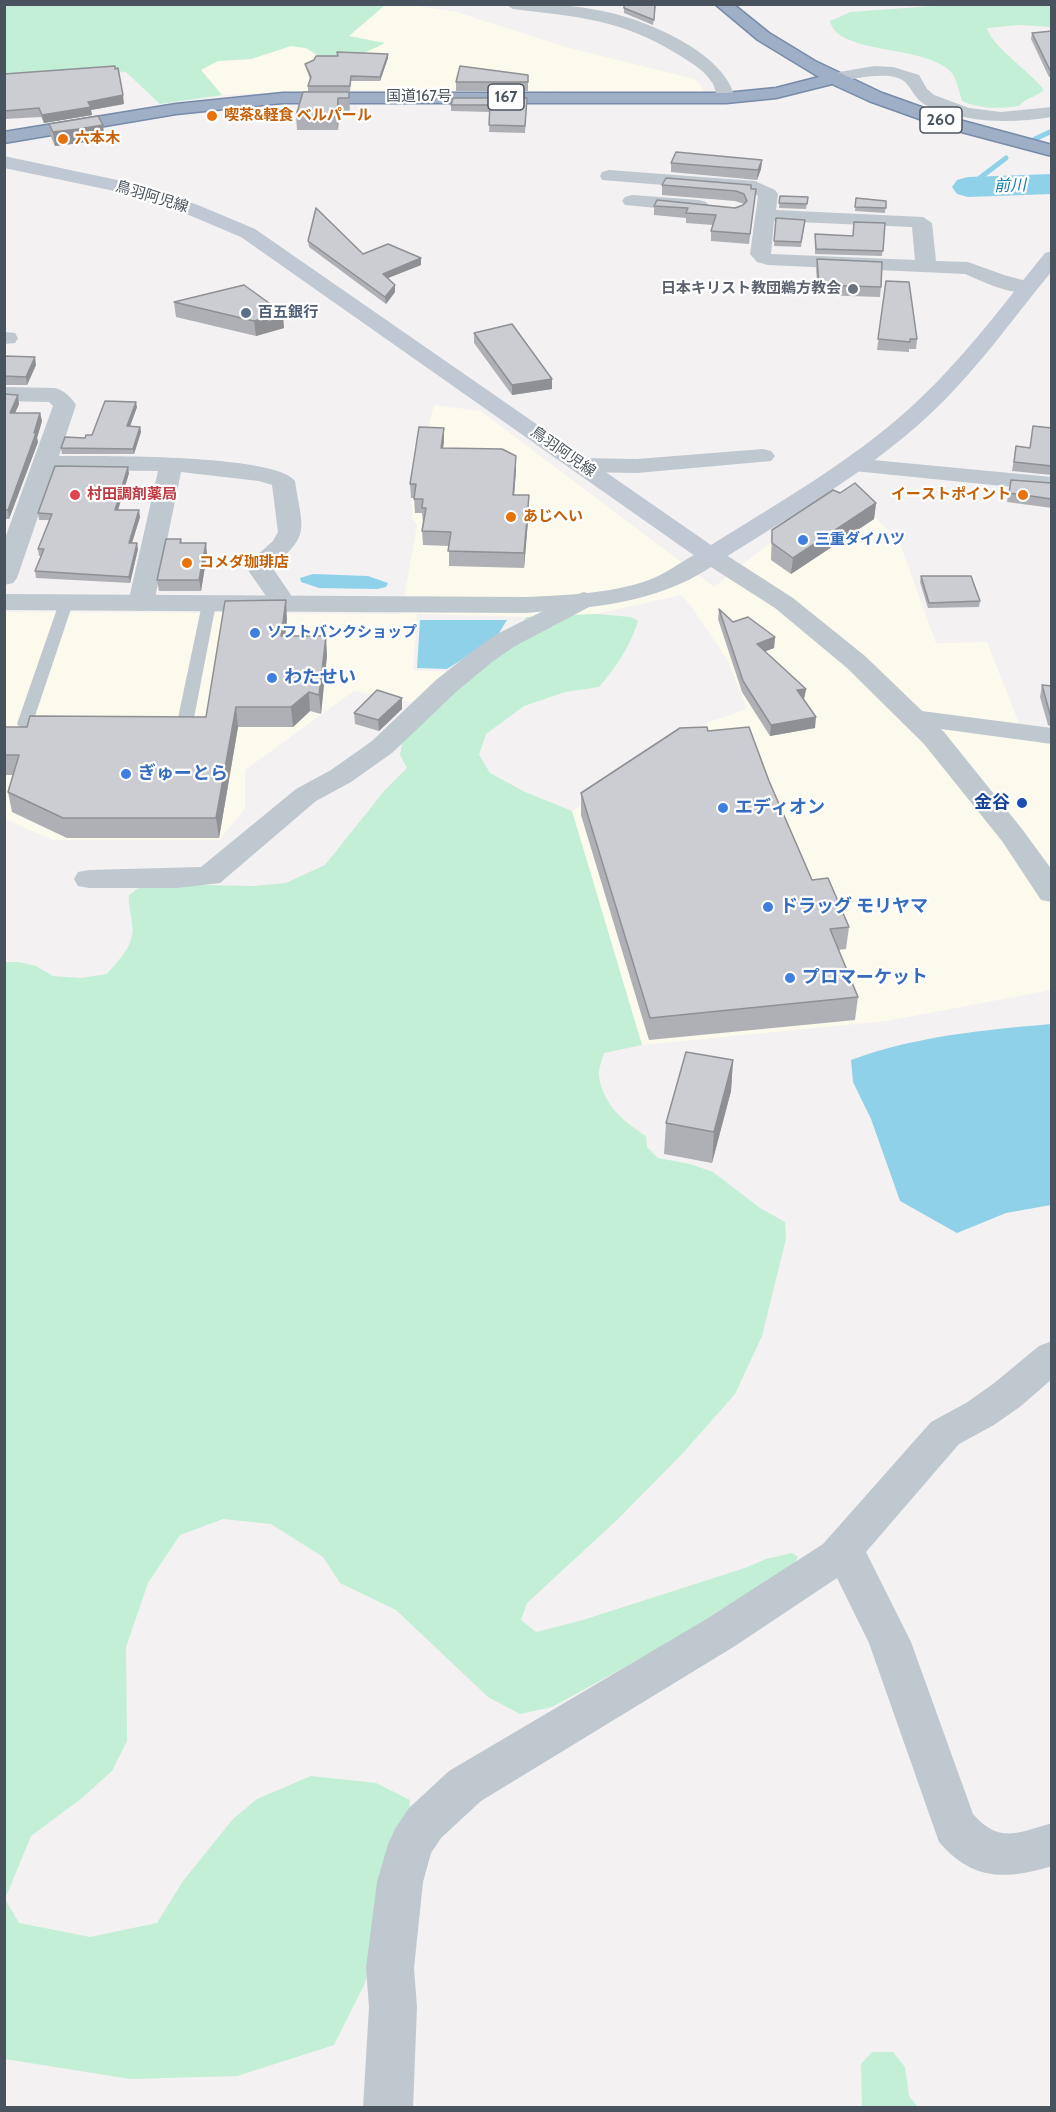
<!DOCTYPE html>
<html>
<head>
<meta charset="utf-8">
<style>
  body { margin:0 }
  #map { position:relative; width:1056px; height:2112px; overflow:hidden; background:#f3f1f1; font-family:Cabin,sans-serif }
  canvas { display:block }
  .frame { position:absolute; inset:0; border:6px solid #49535e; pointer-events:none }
</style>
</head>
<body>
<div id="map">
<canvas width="1056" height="2112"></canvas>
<div class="frame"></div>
</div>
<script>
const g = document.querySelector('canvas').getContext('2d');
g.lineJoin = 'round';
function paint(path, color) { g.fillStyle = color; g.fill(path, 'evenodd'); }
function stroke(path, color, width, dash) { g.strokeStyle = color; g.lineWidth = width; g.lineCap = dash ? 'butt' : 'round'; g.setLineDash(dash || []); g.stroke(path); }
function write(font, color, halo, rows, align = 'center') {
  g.font = font + ' Cabin,"Noto Sans JP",sans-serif'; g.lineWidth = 4.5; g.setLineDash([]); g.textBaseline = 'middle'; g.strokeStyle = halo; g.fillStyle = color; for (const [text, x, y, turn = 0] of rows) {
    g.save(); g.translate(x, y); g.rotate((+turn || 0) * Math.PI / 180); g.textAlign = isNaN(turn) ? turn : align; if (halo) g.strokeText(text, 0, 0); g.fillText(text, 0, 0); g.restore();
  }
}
paint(new Path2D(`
  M405,4L457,12L569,48L695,79L702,86L704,93L333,90L222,95L201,70L218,61L251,59L291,46L306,48L322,58L362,54L384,43L348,36L385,5Z
  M434,405L481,411L714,587L767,545L851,492L899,541L936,643L987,642L1024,736L1051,741V990L887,1021L642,1045L572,811L709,722L747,709L728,661L691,606L681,595L596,614L526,617L417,614L413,670L448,672L416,704L354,691L245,770V809L219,840H52L5,819V612L401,614L417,525L412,518L411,471L414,446L427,432Z`), '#fcf9ed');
paint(new Path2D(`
  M959,4L1051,5V27L1019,25L987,28C992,47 1031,72 1044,90C1036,97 1025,98 1019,106C1000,109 980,109 962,101C959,92 957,77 950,71C922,44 837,55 830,21L851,12Z
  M5,5H385L349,36L385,43L362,54L322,58L306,48L291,46L251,59L218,61L201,70L222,95L160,104L126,72L98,70L5,74Z
  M596,614L631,617L638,621C630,647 616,667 599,687L565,692L524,706L486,734L479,755L490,773L525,792L572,811L642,1045L604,1053C602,1060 598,1070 599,1077C604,1106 623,1121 646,1136L647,1147L658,1158L690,1164L713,1172L760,1208L785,1222L786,1239L762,1336L735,1394L683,1453L616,1521L527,1603L521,1620L536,1632L583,1620L745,1568L766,1559L792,1553L798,1557L793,1566L768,1589L552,1707L520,1714L488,1697L396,1610L340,1583L323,1557L271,1524L223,1519L180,1535L148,1583L126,1647L127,1741L112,1771L82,1798L31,1836L5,1899L19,1923L90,1937L157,1923L183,1881L233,1819L257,1799L311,1776L376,1783L410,1800L408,1851L364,1985L334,2045L237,2076L130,2079L5,2059L4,962H18L36,966L53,976L81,978L107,974C119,960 136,944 132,923C131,913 128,905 129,895L144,884L254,886L286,883L325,865L385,790L407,768L400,755L403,737L516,634L526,617Z
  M872,2052H893L905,2067L909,2096L918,2107H862L861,2064Z`), '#c2efd6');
paint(new Path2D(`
  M313,574L368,576L388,583L386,587L377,589L319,588L301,582L300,578Z
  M420,620H507L496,638L447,669L417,668Z
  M1051,1024V1205L1006,1213L957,1233L900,1201L871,1119L853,1082L851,1060C916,1036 983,1030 1051,1024Z`), '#90d1ea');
stroke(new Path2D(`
  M1035,139L1052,131
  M968,187L1006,158`), '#90d1ea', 5);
paint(new Path2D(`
  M1052,174V194L968,197L957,194L952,187L957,180L968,177Z`), '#90d1ea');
const trunk = new Path2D(`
  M715,4H733L769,33L815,61L882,93L952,118L1052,145V156L939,126L869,101L832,84L776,98L726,103H283L176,114L4,143V132L176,104L283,93H726L776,88L819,77L758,40Z`);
stroke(trunk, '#768baa', 3);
paint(new Path2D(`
  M66,599L73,603L34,719H52L60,724L52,729L20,727L17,724L59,603Z
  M209,600L216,604L193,723L185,728L164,726L161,723L164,720L178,718L202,604Z`), '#bfc7cf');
paint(new Path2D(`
  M505,4C536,4 567,4 597,10C640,17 725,51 735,98L732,102H720C715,95 716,87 711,81C704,70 690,62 679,55C621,19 579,17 513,9Z
  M874,66L893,67L919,75L927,89L934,95L969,108L1001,112L1052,107V117C1008,124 969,123 928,106C916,101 914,92 906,83C893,69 850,79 834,83L828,82L825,78L828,74Z
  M609,170L755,181L775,190L778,194L776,210L923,217L932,223L936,261L968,262L1004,275L1034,283L1037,287L1034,291C1013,297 984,282 965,274L768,265L757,262L750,254L758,196L751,192L602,180L600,176L602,172ZM774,221L912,227L915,260L771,254Z
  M632,195L699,200L706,202L709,206L706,210L699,212L625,205L622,201L625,197Z
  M4,332L15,333L18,338L15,343L4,344Z
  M4,387L55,388C65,391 71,397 76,405L59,456C97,456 276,454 295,481C302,529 312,534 272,567L297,604L293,609L284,612L275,609L245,566L273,541L278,532L272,485L259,481L181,472L154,603L150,608L141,611L132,608L128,603L158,471L54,470L17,578L13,583L4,585V541L53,406L49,402L4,401Z
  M763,449L771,451L775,456L771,461L637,473L581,472L573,470L569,465L573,460L581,458L637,459Z
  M852,458L1052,477V491L844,470L840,465L844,460Z
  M584,592L593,595L597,600L593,605L515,646L492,662L456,692L392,753L351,782L316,801L220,883L177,888H89L78,886L74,879L78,872L89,870L201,867L296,789L331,770L372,741L436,680L474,650L497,634L575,595Z
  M914,710L1052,728V744L904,724L900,718L904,712Z
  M1052,1341V1379L1021,1406L994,1425L959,1444L866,1552L911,1642L973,1814C999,1844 1018,1833 1052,1823V1866C1005,1880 973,1881 939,1842L869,1643L837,1578L735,1646L481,1801L441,1838L431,1853L423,1882L414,1968L417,2007L413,2108H363L369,2007L366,1968L377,1882L388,1844L395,1829L409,1808L449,1771L705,1620L823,1544L931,1422L966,1403L993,1384L1039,1346Z`), '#bfc7cf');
paint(new Path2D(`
  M711,548L720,551L793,598L865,656L944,732L1022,829L1052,870V902L1041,900L1002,841L924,744L847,668L775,608L711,567C655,604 590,608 525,613L4,610V594L525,597C566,595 610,594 649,580C671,572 689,554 711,548Z`), '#bfc7cf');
paint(new Path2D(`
  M4,156L136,184L198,205L255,229L711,545C780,502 850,462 910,408C961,362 1002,306 1045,253L1052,251V271C1011,321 974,374 927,417C865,474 790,516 720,561L711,564L702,561L241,237L184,213L124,193L4,168Z`), '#c0c8d4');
paint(trunk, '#9eafc6');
paint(new Path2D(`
  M624,4H656L653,25L624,13Z
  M1052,31V77H1049L1031,39L1032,33Z
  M388,54V58L380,81H351L350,91H308V86L310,79L306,68L305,64L338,56Z
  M4,74L124,104L91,110L92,115L44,123L41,117L4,119Z
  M528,75V91H456V82Z
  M349,92L350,112H339L338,130H297L296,116Z
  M527,98L525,133L489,132L490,112L451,111V105Z
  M49,124L103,125L104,138L80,143L55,146L51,137Z
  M762,160L761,169L757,180L671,172V163Z
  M662,185L756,189L749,244L711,241V231L713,225L686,223V218L654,215V206L735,208L743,205L744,204L735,201L662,195Z
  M780,196L808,197L806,209L779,208Z
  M856,198L886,201L885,213L855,211Z
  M776,218L805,220L801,247L774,246Z
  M885,223L882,256L815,254V234L853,236Z
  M308,241L363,254L421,265L388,278L395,285V292L386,304L309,247Z
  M817,259L881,287L880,297L818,295L816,269Z
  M886,281L917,339L916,349H909V352L877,350Z
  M174,302L284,328L256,336L176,317Z
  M474,333L552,379V389L512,395L474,343Z
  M4,356L36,365L27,385H4Z
  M4,394L19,404L15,413H40L42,421L37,438L38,442L9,519H4Z
  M137,407L130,426L140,427L141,432L134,454H62L61,448L92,435Z
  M444,428L443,448L516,470L514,495L529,509L524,568L449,566V546L423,545L422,531L423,523L422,513H415L414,498H411L410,484Z
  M1052,428V475L1012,471L1016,446L1030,448Z
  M129,473L118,510L140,517L132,543L138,549L130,583L36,578L35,571L41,556H39L38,549L50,520H39L38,513Z
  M1011,480L1052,483V508L1007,502Z
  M876,503L874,519L791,574L771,560L772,530Z
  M181,539L182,543L207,554L201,591H159L157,580Z
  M921,576L980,601L979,607L928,608L920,582Z
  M719,609L733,622L775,637L774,648L765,651L806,689L804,699V700L815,728L770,736L742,692L718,619Z
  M287,619L285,636L327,655L321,714L310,711L293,727H238L219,838H67L12,812L8,792L13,775H4V727H27L206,717Z
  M1042,685L1052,686V727L1048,725L1040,697Z
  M402,698V709L379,731L355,724L354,713Z
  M708,731L769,781L812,880L849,927L846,949L838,950L858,997L855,1020L649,1040L581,815V793Z
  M733,1060L731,1091L712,1163L664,1154L666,1123Z`), '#afb0b5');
paint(new Path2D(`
  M388,54V58L380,81V77Z
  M123,95L124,104L91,110L92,115L44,123L42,115L88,102Z
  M338,98L339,112L338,130L337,117Z
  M103,125L104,138L80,143L55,146L53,132Z
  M762,160L761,169L757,180L758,170Z
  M421,258V265L383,280V274Z
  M395,285V292L386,304L385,297Z
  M283,313L284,328L256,336L254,321Z
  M35,357L36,365L27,385L26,377Z
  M552,379V389L512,395V385Z
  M18,395L19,404L11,422L10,413Z
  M136,402L137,407L128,432L127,426Z
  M40,413L42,421L37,438L38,442L9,519L8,510L34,433Z
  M140,427L141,432L134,454L133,449Z
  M444,428V442L441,462V448Z
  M516,456V470L513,509V495Z
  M128,467L129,473L116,517L115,510Z
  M529,495V509L524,568V553Z
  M876,503L874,519L791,574L793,558Z
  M139,510L140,517L130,549L129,543Z
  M137,543L138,549L130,583L129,577Z
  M206,543L207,554L201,591L199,580Z
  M286,600L287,619L283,656L281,636Z
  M326,636L327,655L321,714L319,695Z
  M775,637L774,648L756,655L757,644Z
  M806,689L804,699L796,701L797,690Z
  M309,692L310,711L293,727L291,707Z
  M402,698V709L379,731L378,720Z
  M236,707L238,727L219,838L216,818Z
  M816,717L815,728L770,736L771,725Z
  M733,1060L731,1091L712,1163L714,1132Z`), '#8e9094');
const building = new Path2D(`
  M624,4H655L654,20L624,8Z
  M1052,31V70H1050L1032,33Z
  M337,52L388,54L380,77L351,76L350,86H308L311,77L305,64L314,60L316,56H338Z
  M115,66V69L118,68L123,95L88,102L91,107L42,115L39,108L4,111V74Z
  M460,66L528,75V82H456Z
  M303,92H349V98H338L337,117L296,116Z
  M453,98H527L525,126L489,125L490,105H451Z
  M98,116L103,125L78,129L53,132L49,124Z
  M676,152L762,160L758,170L671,163Z
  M666,178L751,185V189H756L750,234L711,231L716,215L686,213L688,208L654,206L657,200L735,208L743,205L747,201L744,194L736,191L662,185Z
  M780,196L808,197L807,204L779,203Z
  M856,198L886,201V208L855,207Z
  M316,208L363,254L388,244L421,258L383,274L395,285L385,297L308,241Z
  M776,218L805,220L801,242L774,241Z
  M854,222L885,223L883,251L816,249L815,234L853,236Z
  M817,259L882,262L881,287L819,285Z
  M886,281L909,282L917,339H910V342L878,339Z
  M244,285L283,313L254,321L174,302Z
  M512,324L552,379L512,385L474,333Z
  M4,356L35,357L26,377L4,376Z
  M4,394L18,395L10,413H40L34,433H36L8,510H4Z
  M105,401L136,402L127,426L140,427L133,449L61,448L65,437L85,438L86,435H92Z
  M1033,426L1052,428V466L1014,462L1016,446L1030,448Z
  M419,427L444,428L441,448L502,449L516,456L513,495H529L524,553L448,551L451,532L422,531L426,508H422L423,499H414L416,484H410Z
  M55,466L128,467L115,510H139L129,543H137L129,577L35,571L44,549H38L52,514L38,513Z
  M1011,480L1052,483V499L1009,493Z
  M855,483L876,503L793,558L772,543V530L833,490L840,493Z
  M166,539H181L180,543H206L199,580H157Z
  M921,576H971L980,601L929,603Z
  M286,600L281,636H326L319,695L309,692L291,707H236L216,818H63L8,792L19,755H4V727H27L30,716L206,717L225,601Z
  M719,609L733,622L748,617L775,637L757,644L806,689L797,690L816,717L771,725L743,681Z
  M1042,685L1052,686V714H1050Z
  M377,690L402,698L378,720L354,713Z
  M707,727L708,731L749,727L769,781L812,880L828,878L849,927L830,929L858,997L650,1018L581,793L680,728Z
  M686,1052L733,1060L714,1132L666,1123Z`);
paint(building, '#cbcdd3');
stroke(building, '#8e9094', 1.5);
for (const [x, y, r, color] of [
  [212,116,6,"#e8710a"],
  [63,139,6,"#e8710a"],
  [853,289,6,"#6b7280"],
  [246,313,6,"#5c6f8a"],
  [75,495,6,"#e0444e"],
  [1023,495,6,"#e8710a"],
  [511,517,6,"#e8710a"],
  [803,540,6,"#3f7fe0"],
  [187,563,6,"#e8710a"],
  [255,633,6,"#3f7fe0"],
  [272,678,6,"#3f7fe0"],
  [126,774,6,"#3f7fe0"],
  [1022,803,6,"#1a4fb4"],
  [723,808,6,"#3f7fe0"],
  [768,907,6,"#3f7fe0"],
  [790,978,6,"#3f7fe0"]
]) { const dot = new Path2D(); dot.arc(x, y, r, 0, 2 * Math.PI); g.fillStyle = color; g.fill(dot); stroke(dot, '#fff', 2); }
write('15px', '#49535e', '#fff', [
  ["国道167号",419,97],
  ["鳥羽阿児線",152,197,17],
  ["鳥羽阿児線",563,452,35]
]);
write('bold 15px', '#c56008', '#fff', [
  ["喫茶&軽食 ベルパール",224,116],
  ["六本木",75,139],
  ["イーストポイント",1011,495,"right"],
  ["あじへい",523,517],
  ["コメダ珈琲店",199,563]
], 'left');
write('bold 15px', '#5b616d', '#fff', [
  ["日本キリスト教団鵜方教会",841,289]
], 'right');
write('bold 15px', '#4e5e75', '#fff', [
  ["百五銀行",258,313]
], 'left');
write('bold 15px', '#be3a42', '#fff', [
  ["村田調剤薬局",87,495]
], 'left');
write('bold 15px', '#366cbe', '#fff', [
  ["三重ダイハツ",815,540],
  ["ソフトバンクショップ",267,633]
], 'left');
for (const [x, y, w] of [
  [506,97,36],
  [941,120,42]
]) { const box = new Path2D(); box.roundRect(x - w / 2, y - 13, w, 26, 4.5); g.fillStyle = '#fff'; g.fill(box); stroke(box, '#49535e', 1.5); }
write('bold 16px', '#49535e', null, [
  ["167",506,97],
  ["260",941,120]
]);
write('italic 16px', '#117faa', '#fff', [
  ["前川",1010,186,-2]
]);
write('bold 18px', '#366cbe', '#fff', [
  ["わたせい",284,678],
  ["ぎゅーとら",138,774],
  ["エディオン",735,808],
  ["ドラッグ モリヤマ",780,907],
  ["プロマーケット",802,978]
], 'left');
write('bold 18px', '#164399', '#fff', [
  ["金谷",1010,803]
], 'right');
</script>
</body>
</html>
